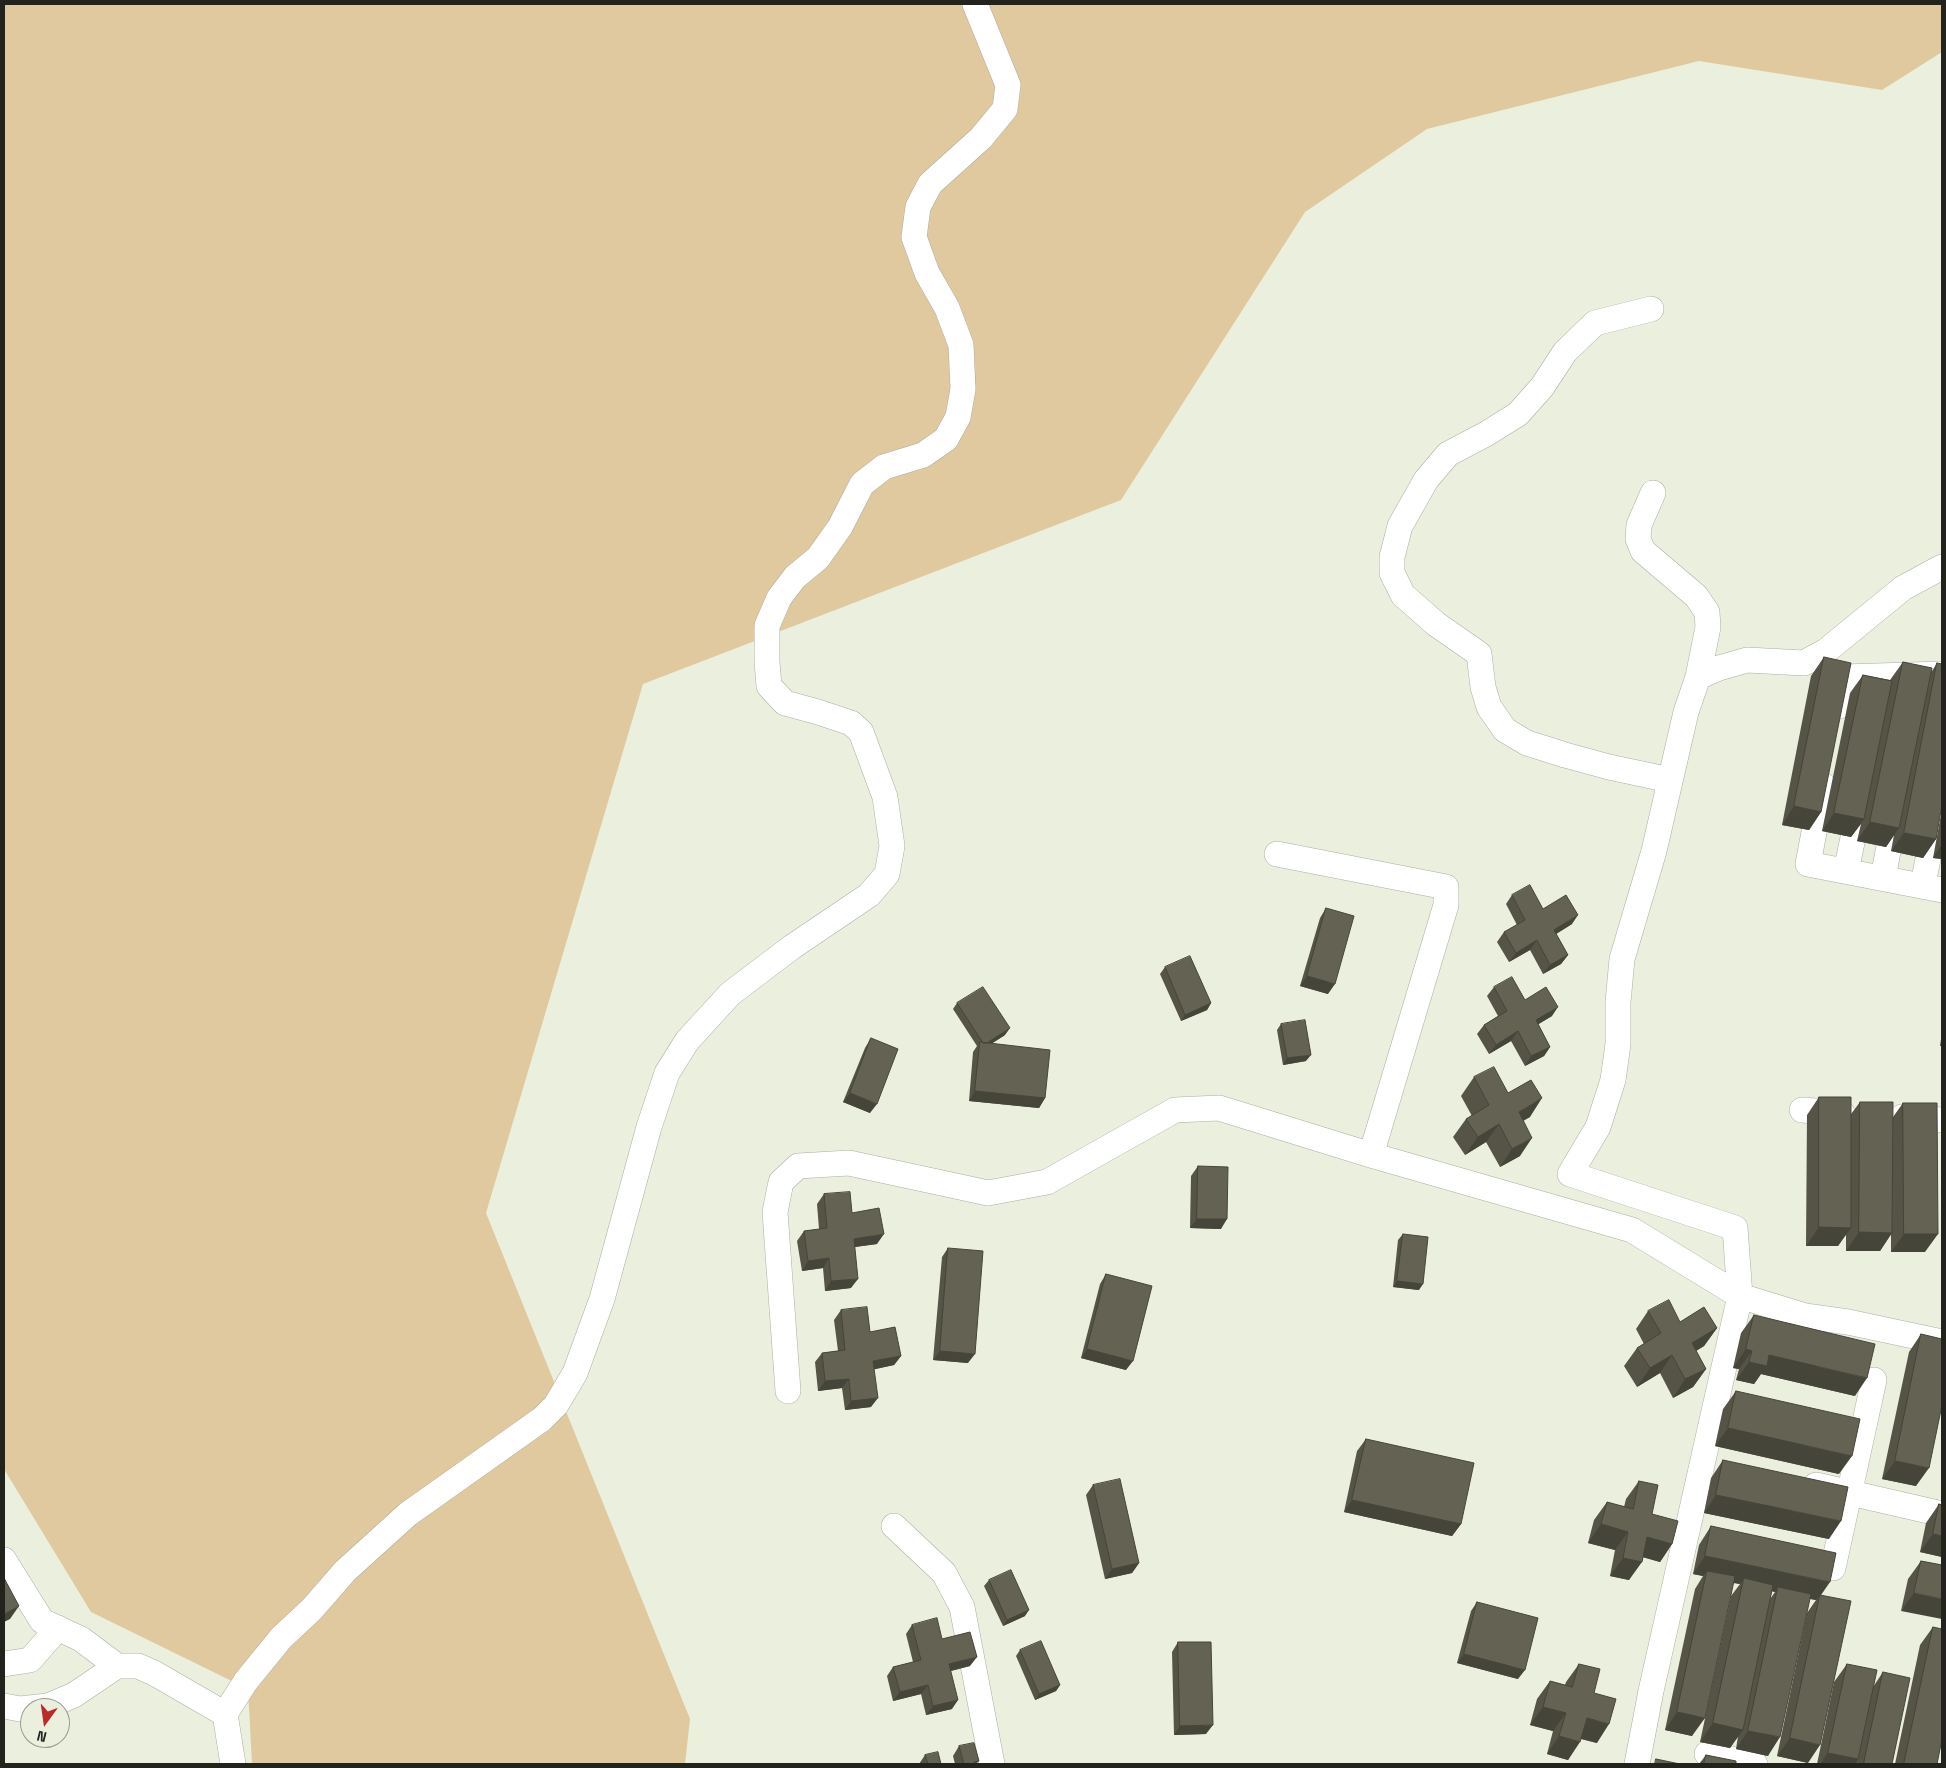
<!DOCTYPE html>
<html>
<head>
<meta charset="utf-8">
<style>
  body { margin:0 }
  #map { position:relative; width:1946px; height:1768px; overflow:hidden; background:#ebefdd; font-family:"Space Grotesk",sans-serif }
  canvas { display:block }
  .frame { position:absolute; inset:0; border:5px solid #22231d; pointer-events:none }
  .north { position:absolute; left:20px; top:1698px; width:50px; height:50px; box-sizing:border-box; background:#ebefdd; border:1px solid #9b9d90; border-radius:50%; rotate:194deg; font-size:14px; font-weight:700; line-height:20px; text-align:center; color:#22231d }
  .north::after { content:''; display:block; margin:auto; width:18px; height:22px; background:#ba2b29; clip-path:polygon(50% 0,100% 100%,50% 72%,0 100%) }
</style>
</head>
<body>
<div id="map">
<canvas width="1946" height="1768"></canvas>
<div class="frame"></div>
<div class="north">N</div>
</div>
<script>
const g = document.querySelector('canvas').getContext('2d');
g.lineJoin = 'round';
function paint(path, color) { g.fillStyle = color; g.fill(path, 'evenodd'); }
function stroke(path, color, width, dash) { g.strokeStyle = color; g.lineWidth = width; g.lineCap = dash ? 'butt' : 'round'; g.setLineDash(dash || []); g.stroke(path); }
paint(new Path2D(`
  M4,4H1942V52L1882,90L1699,61L1427,129L1305,212L1121,500L643,684L486,1213L690,1719L685,1764H252L248,1689L91,1612L4,1469Z`), '#e1c99f');
const minor = new Path2D(`
  M1651,309L1595,323L1565,352L1542,387L1518,414L1486,434L1448,454L1426,480L1400,526L1392,557V573L1403,595L1436,624L1479,654L1483,687L1489,707L1505,730L1527,743L1565,755L1609,767L1670,780
  M1653,493L1639,525L1638,539L1643,551L1696,596L1707,612L1708,627L1698,677
  M1839,706L1844,677L1942,674
  M1823,785L1808,864L1942,890
  M1277,854L1446,887V905L1371,1155
  M1846,871L1861,800
  M1883,878L1896,809
  M1923,885L1942,785
  M1802,1110L1842,1113
  M1902,1117L1942,1120
  M788,1391L775,1212L781,1182L798,1166L849,1163L988,1193L1047,1182L1175,1110L1219,1108L1371,1155L1632,1230L1740,1296L1805,1316L1848,1322L1942,1342
  M1816,1485L1942,1514
  M894,1526L944,1573L962,1607L992,1764
  M4,1560L42,1621L81,1639L117,1666
  M1833,1568L1874,1380
  M4,1664L30,1660L58,1628
  M4,1706L20,1709L48,1706L74,1695L117,1666H138L154,1673L225,1714
  M1707,1754L1755,1764
  M233,1764L225,1714L246,1681L281,1638L312,1609L345,1571L408,1514L542,1419L556,1405L575,1373L602,1299L649,1127L667,1073L687,1041L730,994L792,947L869,895L887,874L892,846L885,797L861,732L851,723L818,712L785,703L769,686L767,662V626L779,598L795,577L818,558L840,527L862,484L884,467L923,455L946,439L958,417L963,389L961,345L947,308L927,273L914,237L918,207L930,184L981,138L1005,109L1008,85L975,4
  M1637,1764L1651,1691L1740,1296L1735,1228L1570,1174L1598,1127L1613,1080L1618,1044V1002L1622,959L1654,851L1686,712L1698,677L1719,668L1747,660L1804,663L1826,651L1903,588L1942,567`);
stroke(minor, '#abaf9e', 26);
stroke(minor, '#fff', 25);
paint(new Path2D(`
  M1824,657L1821,812L1809,830L1782,825L1811,676Z
  M1903,662L1932,671L1937,663L1936,839L1923,858L1891,851L1894,835L1886,847L1857,841L1861,824L1851,837L1822,831L1850,693L1863,675L1890,680Z
  M1942,809V859L1933,858Z
  M1512,895L1543,909L1572,924L1556,934L1568,955L1561,964L1543,974L1530,950L1509,962L1497,942L1504,932L1517,925L1506,904Z
  M1326,908L1328,994L1300,986L1320,918Z
  M1165,967L1211,1003L1207,1010L1181,1021L1160,974Z
  M1494,987L1525,1000L1552,1016L1538,1024L1550,1047L1544,1056L1525,1066L1511,1041L1489,1054L1477,1034L1484,1025L1498,1016L1487,996Z
  M957,1003L1005,1035L991,1044L1045,1098L1039,1108L969,1101L973,1052L977,1046L953,1009Z
  M1281,1024L1306,1061L1283,1065L1277,1030Z
  M1942,1032V1046H1940Z
  M871,1038L870,1113L843,1102L865,1048Z
  M1474,1077L1508,1093L1530,1117L1523,1120L1520,1156L1500,1167L1486,1142L1465,1155L1453,1137L1466,1119L1472,1116L1461,1096Z
  M1819,1097L1851,1114L1860,1102L1893,1117L1903,1103L1925,1252H1891V1234L1880,1251H1846V1233L1838,1246H1806L1807,1115Z
  M1198,1166L1221,1229L1190,1228L1191,1176Z
  M824,1194L852,1213L877,1244L855,1247L851,1288L825,1291L823,1268L802,1271L797,1241L804,1231L819,1229L817,1204Z
  M1403,1234L1419,1290L1393,1287L1398,1240Z
  M948,1248L968,1363L933,1360L942,1257Z
  M1106,1274L1126,1370L1081,1358L1100,1284Z
  M841,1310L901,1356L894,1365L874,1369L871,1407L845,1410L842,1388L818,1391L815,1362L822,1353L838,1351L834,1320Z
  M1648,1311L1680,1322L1717,1328L1704,1346L1696,1351L1706,1369L1693,1387L1673,1398L1660,1373L1637,1387L1624,1366L1637,1348L1644,1344L1636,1329Z
  M1754,1315L1855,1396L1761,1374L1754,1384L1736,1380L1739,1369L1733,1368L1741,1333Z
  M1921,1334L1916,1486L1882,1479L1909,1352Z
  M1736,1391L1839,1474L1715,1446L1723,1409Z
  M1366,1439L1461,1524L1452,1536L1344,1512L1357,1451Z
  M1723,1460L1829,1539L1704,1513L1711,1478Z
  M1639,1481L1652,1514L1672,1544L1660,1562L1643,1557L1629,1580L1610,1576L1615,1550L1588,1543L1594,1520L1607,1502L1624,1507L1626,1499Z
  M1093,1485L1139,1563L1132,1573L1105,1579L1086,1495Z
  M1939,1504L1942,1505V1557L1920,1552L1926,1523Z
  M1711,1526L1821,1595L1808,1763L1777,1756L1807,1613L1816,1600L1810,1599L1768,1756L1736,1749L1738,1736L1730,1748L1700,1742L1731,1596L1740,1584L1733,1583L1692,1736L1665,1730L1695,1589L1703,1576L1693,1574L1699,1545ZM1772,1591L1775,1592L1770,1599Z
  M1921,1561L1942,1565L1901,1611L1908,1579Z
  M989,1580L1025,1616L1003,1626L984,1586Z
  M1477,1602L1518,1679L1457,1663L1471,1611Z
  M912,1625L942,1639L970,1666L951,1671L952,1709L926,1715L921,1694L893,1701L887,1676L893,1667L913,1662L906,1634Z
  M1933,1627L1937,1764H1895L1920,1645Z
  M1178,1642L1206,1734L1174,1735L1172,1652Z
  M1020,1650L1060,1685L1056,1691L1035,1700L1016,1656Z
  M1579,1664L1594,1693L1597,1743L1581,1739L1568,1760L1547,1754L1553,1731L1530,1725L1537,1699L1550,1681L1565,1685L1566,1682Z
  M1847,1664L1873,1687L1883,1672L1892,1764H1855V1763V1764H1817L1834,1682Z
  M959,1746L979,1761L976,1764H955L953,1756Z
  M925,1755L941,1764H919Z
  M1706,1755L1736,1764H1699Z`), '#565447');
paint(new Path2D(`
  M1794,806L1821,812L1809,830L1782,825Z
  M1834,813L1864,819L1851,837L1822,831Z
  M1870,822L1899,828L1886,847L1857,841Z
  M1904,833L1936,839L1923,858L1891,851Z
  M1942,844V859L1933,858Z
  M1578,915L1572,924L1548,939L1554,930Z
  M1537,940L1530,950L1509,962L1516,953Z
  M1568,955L1561,964L1543,974L1550,965Z
  M1307,976L1335,984L1328,994L1300,986Z
  M1211,1003L1207,1010L1181,1021L1185,1015Z
  M1558,1007L1552,1016L1529,1030L1536,1020Z
  M1010,1028L1005,1035L980,1051L984,1045Z
  M1518,1031L1511,1041L1489,1054L1496,1045Z
  M1550,1047L1544,1056L1525,1066L1531,1056Z
  M1311,1055L1306,1061L1283,1065L1287,1058Z
  M975,1091L1045,1098L1039,1108L969,1101Z
  M850,1093L877,1104L870,1113L843,1102Z
  M1542,1098L1530,1117L1506,1131L1519,1112Z
  M1499,1124L1486,1142L1465,1155L1478,1137Z
  M1532,1138L1520,1156L1500,1167L1512,1149Z
  M1197,1219H1227L1221,1229L1190,1228Z
  M1819,1227L1851,1228L1838,1246H1806Z
  M1859,1232L1892,1233L1880,1251H1846Z
  M884,1234L877,1244L847,1248L854,1239Z
  M1904,1234H1938L1925,1252H1891Z
  M829,1258L823,1268L802,1271L808,1261Z
  M858,1279L851,1288L825,1291L831,1281Z
  M1397,1281L1423,1284L1419,1290L1393,1287Z
  M1717,1328L1704,1346L1679,1361L1692,1343Z
  M1087,1349L1133,1361L1126,1370L1081,1358Z
  M1746,1349L1752,1351L1739,1369L1733,1368Z
  M940,1351L975,1354L968,1363L933,1360Z
  M1672,1355L1660,1373L1637,1387L1650,1368Z
  M1769,1355L1867,1378L1855,1396L1761,1374L1754,1384L1736,1380L1749,1362Z
  M901,1356L894,1365L867,1371L873,1361Z
  M1706,1369L1693,1387L1673,1398L1685,1379Z
  M849,1379L842,1388L818,1391L825,1381Z
  M878,1398L871,1407L845,1410L851,1401Z
  M1728,1428L1852,1456L1839,1474L1715,1446Z
  M1895,1461L1929,1468L1916,1486L1882,1479Z
  M1716,1495L1841,1521L1829,1539L1704,1513Z
  M1352,1500L1461,1524L1452,1536L1344,1512Z
  M1601,1524L1628,1532L1615,1550L1588,1543Z
  M1933,1534L1942,1536V1557L1920,1552Z
  M1647,1537L1672,1544L1660,1562L1635,1555Z
  M1705,1556L1830,1582L1819,1598L1820,1595L1816,1600L1777,1592L1778,1587L1775,1592L1742,1584L1744,1578L1740,1584L1706,1577L1707,1571L1703,1576L1693,1574Z
  M1623,1558L1642,1562L1629,1580L1610,1576Z
  M1139,1563L1132,1573L1105,1579L1112,1569Z
  M1914,1593L1942,1599V1619L1901,1611Z
  M19,1606L10,1619L4,1622V1614Z
  M1029,1610L1025,1616L1003,1626L1007,1620Z
  M1464,1654L1525,1670L1518,1679L1457,1663Z
  M977,1657L970,1666L942,1673L949,1664Z
  M928,1685L921,1694L893,1701L900,1692Z
  M1060,1685L1056,1691L1035,1700L1039,1694Z
  M958,1700L952,1709L926,1715L933,1706Z
  M1543,1707L1566,1713L1553,1731L1530,1725Z
  M1677,1712L1705,1718L1692,1736L1665,1730Z
  M1587,1718L1609,1724L1597,1743L1574,1737Z
  M1713,1723L1743,1730L1730,1748L1700,1742Z
  M1213,1725L1206,1734L1174,1735L1180,1726Z
  M1748,1731L1780,1737L1768,1756L1736,1749Z
  M1559,1736L1580,1742L1568,1760L1547,1754Z
  M1790,1738L1820,1745L1808,1763L1777,1756Z
  M1828,1753L1858,1759L1855,1764H1820Z`), '#464539');
const building = new Path2D(`
  M1824,657L1851,663L1821,812L1794,806Z
  M1903,662L1932,668L1899,828L1870,822Z
  M1937,663L1942,664V805L1936,839L1904,833Z
  M1863,675L1892,681L1864,819L1834,813Z
  M1530,885L1543,909L1566,895L1578,915L1554,930L1568,955L1550,965L1537,940L1516,953L1504,932L1525,920L1512,895Z
  M1326,908L1354,916L1335,984L1307,976Z
  M1190,956L1211,1003L1185,1015L1165,967Z
  M1512,977L1525,1000L1546,987L1558,1007L1536,1020L1550,1047L1531,1056L1518,1031L1496,1045L1484,1025L1507,1011L1494,987Z
  M983,987L1010,1028L987,1043H983L957,1003Z
  M1305,1020L1311,1055L1287,1058L1281,1024Z
  M871,1038L898,1049L877,1104L850,1093Z
  M980,1042L1050,1050L1045,1098L975,1091Z
  M1494,1067L1508,1093L1531,1080L1542,1098L1519,1112L1532,1138L1512,1149L1499,1124L1478,1137L1466,1119L1489,1105L1474,1077Z
  M1819,1097H1851V1228L1819,1227Z
  M1860,1102H1893L1892,1233L1859,1232Z
  M1903,1103H1937L1938,1234H1904Z
  M1198,1166L1228,1167L1227,1219H1197Z
  M850,1192L852,1213L879,1208L884,1234L854,1239L858,1279L831,1281L829,1258L808,1261L804,1231L827,1228L824,1194Z
  M1403,1234L1428,1237L1423,1284L1397,1281Z
  M948,1248L983,1251L975,1354L940,1351Z
  M1106,1274L1152,1286L1133,1361L1087,1349Z
  M1669,1300L1680,1322L1704,1307L1717,1328L1692,1343L1706,1369L1685,1379L1672,1355L1650,1368L1637,1348L1661,1333L1648,1311Z
  M867,1307L870,1332L895,1327L901,1356L873,1361L878,1398L851,1401L849,1379L825,1381L822,1353L845,1350L841,1310Z
  M1754,1315L1875,1344L1867,1378L1769,1355L1767,1366L1749,1362L1752,1351L1746,1349Z
  M1921,1334L1942,1339V1405L1929,1468L1895,1461Z
  M1736,1391L1860,1419L1852,1456L1728,1428Z
  M1366,1439L1474,1463L1461,1524L1352,1500Z
  M1723,1460L1848,1487L1841,1521L1716,1495Z
  M1120,1479L1139,1563L1112,1569L1093,1485Z
  M1639,1481L1658,1485L1652,1514L1678,1521L1672,1544L1647,1537L1642,1562L1623,1558L1628,1532L1601,1524L1607,1502L1633,1509Z
  M1939,1504L1942,1505V1536L1933,1534Z
  M1711,1526L1836,1553L1830,1582L1705,1556Z
  M1921,1561L1942,1565V1599L1914,1593Z
  M1011,1570L1029,1610L1007,1620L989,1580Z
  M1707,1571L1735,1576L1705,1718L1677,1712Z
  M4,1578L19,1606L4,1614Z
  M1744,1578L1773,1585L1743,1730L1713,1723Z
  M1778,1587L1811,1594L1780,1737L1748,1731Z
  M1820,1595L1851,1601L1820,1745L1790,1738Z
  M1477,1602L1538,1618L1525,1670L1464,1654Z
  M937,1618L942,1639L970,1632L977,1657L949,1664L958,1700L933,1706L928,1685L900,1692L893,1667L921,1660L912,1625Z
  M1933,1627L1942,1629V1739L1937,1764H1904Z
  M1041,1641L1060,1685L1039,1694L1020,1650Z
  M1178,1642H1211L1213,1725L1180,1726Z
  M1579,1664L1600,1669L1594,1693L1616,1699L1609,1724L1587,1718L1580,1742L1559,1736L1566,1713L1543,1707L1550,1681L1572,1687Z
  M1847,1664L1877,1670L1858,1759L1828,1753Z
  M1883,1672L1910,1678L1892,1764H1869L1864,1763Z
  M974,1743L979,1761L974,1762L975,1764H961H964L959,1746Z
  M938,1752L941,1764H928L925,1755Z
  M1706,1755L1736,1761V1764H1704Z
  M1656,1759L1680,1764H1655Z`);
paint(building, '#646252');
stroke(building, '#464539', 1);
</script>
</body>
</html>
